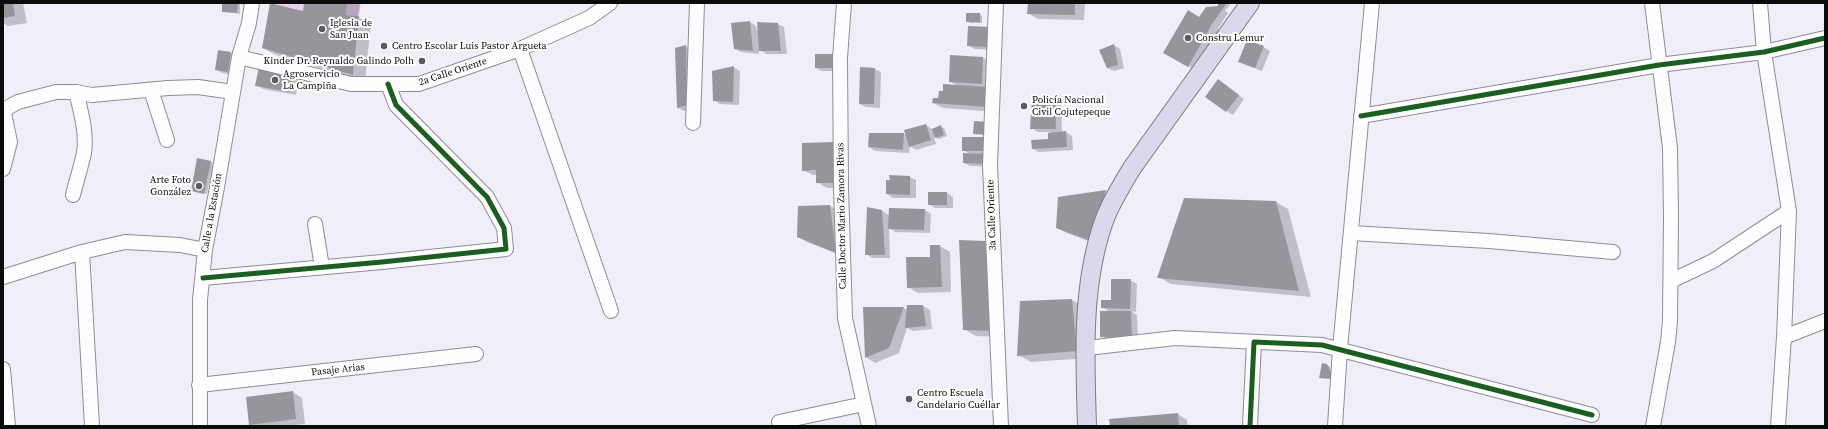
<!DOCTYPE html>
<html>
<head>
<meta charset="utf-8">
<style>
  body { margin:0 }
  #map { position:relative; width:1828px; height:429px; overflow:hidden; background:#f1eefa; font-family:"Source Serif 4",serif }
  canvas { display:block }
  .frame { position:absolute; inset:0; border:4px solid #0b0b0b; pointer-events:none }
</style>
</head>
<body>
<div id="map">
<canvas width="1828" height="429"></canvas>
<div class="frame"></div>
</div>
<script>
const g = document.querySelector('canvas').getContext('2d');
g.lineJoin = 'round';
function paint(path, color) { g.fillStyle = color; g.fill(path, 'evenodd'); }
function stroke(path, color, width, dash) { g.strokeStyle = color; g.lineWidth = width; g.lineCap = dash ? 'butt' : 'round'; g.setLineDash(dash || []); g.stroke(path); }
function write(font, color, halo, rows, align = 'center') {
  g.font = font + ' "Source Serif 4",serif'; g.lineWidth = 4; g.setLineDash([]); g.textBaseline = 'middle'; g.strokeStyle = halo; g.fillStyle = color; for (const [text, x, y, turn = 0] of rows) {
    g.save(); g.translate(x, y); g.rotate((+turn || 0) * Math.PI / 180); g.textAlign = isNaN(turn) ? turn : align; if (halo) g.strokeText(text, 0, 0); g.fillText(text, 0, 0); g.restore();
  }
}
paint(new Path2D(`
  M271,3H304L303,11Z
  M347,3H361L359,16L346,15Z`), '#e9cff0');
paint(new Path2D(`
  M3,3H23L27,23L8,26L3,23Z
  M223,3H244V5L240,4V14L223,11Z
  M305,3H360L358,17L371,24L365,81L276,55L263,48L303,12Z
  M1029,3H1085L1084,20L1038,19L1028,13Z
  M1219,3H1231L1225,11L1228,13L1218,29L1221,31L1198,72L1165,52L1200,18L1218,7Z
  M980,14L982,16V23H970L967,21Z
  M750,22L756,26L757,31H759L758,23L778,24L784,27L787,54H766L759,49V54L741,52L735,49Z
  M989,28L994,50L974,49L968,45Z
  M1114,45L1120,49L1124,68L1114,71L1107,68Z
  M686,46L692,50L693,109L684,111L678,108L676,48Z
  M1263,47L1270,51L1262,71L1246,65Z
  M231,53L237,57L234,75L222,73L216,69Z
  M833,55L839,58V71H822L816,68Z
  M951,56L983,58L993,63L996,112L943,108L933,103L939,99L944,92L957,86L950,81Z
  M733,67L740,71L739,105L720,104L714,100Z
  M260,69L299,78L296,95L263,89L257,85Z
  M875,69L881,72L880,108L866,107L860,104Z
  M1224,84L1244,99L1233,115L1206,97Z
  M1055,100L1061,103L1062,132H1066L1072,136L1073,150L1039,152L1033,149L1049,140V132H1038L1031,128Z
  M926,125L932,129L941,127L944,128L947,136L939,139L934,137L936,144L916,150L910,146L909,153L875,151L869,147L870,134H904L906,135Z
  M984,138L994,167L970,166L964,163L970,154L963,150Z
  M833,143L842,149V188H827L817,182V175H813L803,170Z
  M198,159L211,162L217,166L213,183H209L207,194L192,190Z
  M910,177L916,180V198H893L887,194Z
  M1106,191L1115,197L1101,246L1067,233L1057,228L1059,198Z
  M947,193L953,197V208H935L929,204Z
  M1276,202L1288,209L1311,297L1171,284L1159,277Z
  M830,206L839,211L845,257L807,242L798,237Z
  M890,209L925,210L931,214L930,233L895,232L889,228L890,258H872L866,254L882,211L889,215Z
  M985,242L997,249L1004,337L976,336L964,329Z
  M931,246H940L950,252L951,292L918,293L908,287L931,258Z
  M1130,280L1137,284L1136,312L1131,311L1137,315L1138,340H1108L1101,336L1110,312L1102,307L1112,301Z
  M1072,300L1084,307L1089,358L1031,362L1018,355Z
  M923,306L930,310L932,329L913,331L907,328L899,353L875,363L866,357L903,308L908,310Z
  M1327,365L1330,367L1336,380L1320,378Z
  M293,392L302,398L305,424L286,426H254L250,424Z
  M1178,414L1187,420L1188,426H1111Z`), '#0003');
paint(new Path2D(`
  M3,3H13L15,16L3,18Z
  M222,3H238L237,13L222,12Z
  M270,3L303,11L304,3H347L346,15L359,16L353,75L262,48Z
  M1028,3H1075V15L1027,14Z
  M1218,3H1227L1212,24L1188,67L1163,53L1188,10L1199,17L1206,7L1218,6Z
  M966,13H980V22H966Z
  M750,21L753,51L734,49L731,23Z
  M757,22L778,23L781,51H759Z
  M968,26L990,27L988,47L967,46Z
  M1247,40L1264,46L1255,68L1238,62Z
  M1114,44L1118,65L1107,68L1099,50Z
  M686,45L687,105L677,108L675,48Z
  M218,50L231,52L228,72L215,70Z
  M815,54H833V68H815Z
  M950,55L983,57L982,84L949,82Z
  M734,66L733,102L713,101L712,71Z
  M259,67L294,74L290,92L255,86Z
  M860,67L875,68L874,104H859Z
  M1218,79L1239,95L1226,112L1205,97Z
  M943,84L988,87L987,107L932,103L933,98H938L939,91H943Z
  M1032,98L1055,99L1056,129H1030Z
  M974,121L988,122V135L973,134Z
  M926,124L931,140L909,147L904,130Z
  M941,125L944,135L935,138L932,129Z
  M1066,131L1067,147L1032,149L1031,140L1048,139V133Z
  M869,133H904L903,150L868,147Z
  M962,137H984V151H962Z
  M833,142V183H816V170L802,171V143Z
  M963,153L988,154V164L963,163Z
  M197,158L211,161L204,194L191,191Z
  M889,175L910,176V195L886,194V180H890Z
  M1106,190L1091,241L1056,228L1058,197Z
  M928,192H947V205H928Z
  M1184,198L1276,201L1299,291L1157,278Z
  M830,205L836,253L797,237L798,206Z
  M867,207L882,210L885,255H865Z
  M889,208L925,209L924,230L888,229Z
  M959,240L985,241L992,331L963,330Z
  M930,245H940L942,287L907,288L906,257H930Z
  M1111,279H1131L1130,309L1101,308V300H1111Z
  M1072,299L1077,351L1017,356L1020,301Z
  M907,305H923L926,326L905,328Z
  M863,307H904L889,348L865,358Z
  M1100,311H1131L1132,337H1100Z
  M1322,363L1327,364L1334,379L1319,378Z
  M293,391L296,419L249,425L246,397Z
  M1178,413L1179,426H1110L1109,419Z`), '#96959c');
const minor = new Path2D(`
  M844,3L840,58L841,187L845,318L869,426
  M996,3L990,165L1001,426
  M1652,3L1670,148L1671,216L1670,321L1668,342L1653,426
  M1760,3L1764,52L1789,211L1784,337L1778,426
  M520,49L611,311
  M239,57L351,84H419L520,49L589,18L610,3
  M151,90L167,140
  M1361,116L1659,65L1764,52L1825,38
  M693,123L697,3
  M3,169L10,142L4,113L7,108L18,102L56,92H76L92,95L168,88L198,87L233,92
  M73,195C76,182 81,167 84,153C87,133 81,112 76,92
  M315,224L322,267
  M1351,233L1489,241L1613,252
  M82,252L92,426
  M3,277L82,252L125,242L180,245L205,250
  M203,278L382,262L506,249L504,228L487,197L396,105L388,84
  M1671,281L1713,261L1789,211
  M1784,337L1825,321
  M1087,348L1175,338L1322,345L1592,415
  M3,369L8,426
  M199,385L476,354
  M779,422L864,404
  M200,426V300L205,250L216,193L239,57L249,23L252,3
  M1250,426L1254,342
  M1335,426L1340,349L1372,3`);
const major = new Path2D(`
  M1087,426C1085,358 1081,286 1104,221C1111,202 1122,185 1132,168L1250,3`);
stroke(minor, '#8f8d93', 16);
stroke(major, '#7c7a80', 20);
stroke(minor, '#fdfcfe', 14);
stroke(major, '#dbd8eb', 18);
stroke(new Path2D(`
  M1361,116L1659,65L1764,52L1825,38
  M203,278L382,262L506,249L504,228L487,197L396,105L388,84
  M1250,426L1254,342L1322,345L1592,415`), '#1b5e20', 5);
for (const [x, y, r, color] of [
  [322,29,4,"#5c5a5f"],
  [1188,38,4,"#5c5a5f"],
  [384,46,4,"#5c5a5f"],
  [422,61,4,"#5c5a5f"],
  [275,80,4,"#5c5a5f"],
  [1024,106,4,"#5c5a5f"],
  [199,186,4,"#5c5a5f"],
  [909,399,4,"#5c5a5f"]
]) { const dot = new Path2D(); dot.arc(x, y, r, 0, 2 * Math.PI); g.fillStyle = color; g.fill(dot); stroke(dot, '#fff', 1.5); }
write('10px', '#0b0b0b', '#fff', [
  ["Iglesia de",330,23],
  ["San Juan",330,35],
  ["Constru Lemur",1196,38],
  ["Centro Escolar Luis Pastor Argueta",392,46],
  ["Kinder Dr. Reynaldo Galindo Polh",414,61,"right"],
  ["Agroservicio",283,74],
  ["La Campiña",283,86],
  ["Policía Nacional",1032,100],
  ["Civil Cojutepeque",1032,112],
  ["Arte Foto",191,180,"right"],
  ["González",191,192,"right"],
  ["Centro Escuela",917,393],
  ["Candelario Cuéllar",917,405]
], 'left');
write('10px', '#0b0b0b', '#fff', [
  ["2a Calle Oriente",453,72,-18],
  ["Calle a la Estación",212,213,-80],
  ["3a Calle Oriente",992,215,-92],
  ["Calle Doctor Mario Zamora Rivas",842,216,-91],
  ["Pasaje Arias",338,370,-6]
]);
</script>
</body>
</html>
